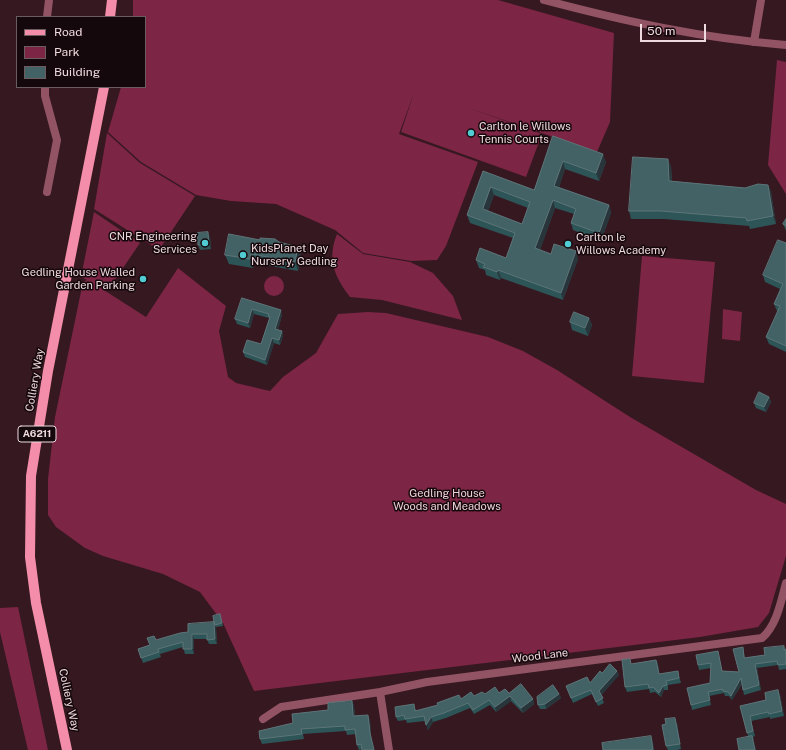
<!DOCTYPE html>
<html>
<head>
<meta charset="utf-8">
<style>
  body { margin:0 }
  #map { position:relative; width:786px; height:750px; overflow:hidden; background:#361821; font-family:"Public Sans",sans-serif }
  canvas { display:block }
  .legend { position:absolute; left:16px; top:16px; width:130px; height:72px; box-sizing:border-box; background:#15080c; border:1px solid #6c5c60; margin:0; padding:5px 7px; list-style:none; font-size:12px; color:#efdadf }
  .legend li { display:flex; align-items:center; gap:8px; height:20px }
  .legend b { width:20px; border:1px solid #6c5c60 }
  .scale { position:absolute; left:640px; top:24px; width:66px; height:18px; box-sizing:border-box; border:2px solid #efdadf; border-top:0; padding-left:5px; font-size:12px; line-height:14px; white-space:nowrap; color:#efdadf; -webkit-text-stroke:3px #15080c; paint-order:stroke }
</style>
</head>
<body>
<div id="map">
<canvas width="786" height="750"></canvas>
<ul class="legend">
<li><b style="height:5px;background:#f48da9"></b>Road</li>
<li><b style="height:11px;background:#7c2544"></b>Park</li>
<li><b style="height:11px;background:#426265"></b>Building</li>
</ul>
<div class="scale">50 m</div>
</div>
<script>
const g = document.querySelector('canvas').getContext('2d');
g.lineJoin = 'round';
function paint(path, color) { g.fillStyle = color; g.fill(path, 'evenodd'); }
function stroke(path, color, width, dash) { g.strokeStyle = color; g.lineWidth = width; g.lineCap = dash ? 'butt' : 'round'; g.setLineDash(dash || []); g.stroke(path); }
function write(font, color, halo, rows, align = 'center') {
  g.font = font + ' "Public Sans",sans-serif'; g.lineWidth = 3; g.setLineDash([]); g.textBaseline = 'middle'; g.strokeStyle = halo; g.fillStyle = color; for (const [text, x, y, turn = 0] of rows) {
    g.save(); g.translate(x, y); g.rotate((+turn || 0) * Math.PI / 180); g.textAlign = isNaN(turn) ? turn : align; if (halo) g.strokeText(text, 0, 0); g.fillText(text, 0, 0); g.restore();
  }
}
paint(new Path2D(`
  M133,0H498L614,33L610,122L597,152L466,107L542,134L526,177L401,132L414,93L399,134L478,162L446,246L437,260L411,261L363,253L335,230L276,204L231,201L196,195L141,162L108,132L121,87H145V17H133Z
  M777,60L786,62V194L768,165Z
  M107,133L140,163L195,196L159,250L94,209Z
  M94,212L140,243L108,290L96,285L146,317L178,268L226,306L219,331L228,377L236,383L270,391L283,377L316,353L338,314L368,312L386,313L488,337L523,351L557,370L630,417L756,490L786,504V556L769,613L758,627L700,637L254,691L223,623L200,592L163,574L103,556L85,548L56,527L48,515V479L55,417L83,282L87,280L81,277Z
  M337,234L363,254L410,262L433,273L453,296L462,320L382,300L350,297C334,276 327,259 337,234Z
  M642,256L715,262L704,383L632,376Z
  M264 286a10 10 0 1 1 20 0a10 10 0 1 1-20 0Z
  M723,309L742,312L740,341L722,339Z
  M18,607L48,750H28L0,632V608Z`), '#7c2544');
stroke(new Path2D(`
  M47,17L49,0
  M754,42L761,0
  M45,87V96L57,140L47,192
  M380,692L389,750
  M263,719L281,707L380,692L427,682L762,638C777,625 781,601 786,583`), '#925465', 8);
stroke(new Path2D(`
  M544,0C627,22 701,38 786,45`), '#925465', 8);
stroke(new Path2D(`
  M110,17L112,0
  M67,750L36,603L30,557L31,476L48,371L104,87`), '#f48da9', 10);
paint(new Path2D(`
  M553,136L606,162L599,181L565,169L559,187L609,205L611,213L601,241L573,230L571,223L574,214L555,208L540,250L551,254L578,259L563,300L501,278L500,280L486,275L485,270L479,268L476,260L506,258L513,238L470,223L467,215L483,171L534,190ZM494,195L528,208L522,224L488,211Z
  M671,166L672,181L745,188L768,185L771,192L776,224L750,229L749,226L664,219H631L629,211Z
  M786,219V231L783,224Z
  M210,237L211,249L200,250L198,245Z
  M260,240L279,242L298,247L301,256L298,271L254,263L253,268L229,264L225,255Z
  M786,243V352L769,344L766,337L778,312L777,311L774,304L780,289L765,282L763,275Z
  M242,298L282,315L278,330L282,331L283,336L280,345L274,343L267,365L245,357L243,352L261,344L269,319V318L254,314L250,328L237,324L235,319Z
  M589,318L592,325L588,336L572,330L570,322Z
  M769,397L771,402L766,412L756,408L754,403Z
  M221,617L223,626L216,627L217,644H209L207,639H194V654H185L183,647L160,654L161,657L143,663L138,649L188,632L214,622Z
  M784,646L785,650L786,649V669L779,670L778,665L757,668L761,690L744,695L742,684L732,700L729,696H725L724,693L709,696L711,705L692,710L691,705L710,683L711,668L699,670L698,665L718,651L722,671L739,672L743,647L745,658L765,655Z
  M656,660L658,664L659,674L679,676L681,683L668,685V690H664L661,697L655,692L650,693L649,689L627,692L625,687L632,664Z
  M617,671L619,675L601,695L604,703L598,706L592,694L573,703L566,686L590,683L602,673Z
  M778,690L780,695L784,716L770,719V717L751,721L755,736L753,737L754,741L748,736L740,706L766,700Z
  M499,693H509L533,699L534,704L523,713L511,701L496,712L490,705L474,714L470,708L446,718L433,722L428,730L425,721L407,723L406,720L398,721L396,717L416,709V711L461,699L485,694Z
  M559,694L561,698L546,709H540L538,705Z
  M352,701L354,706L355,716L370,720L371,738L362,749L359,750L357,745L356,734L347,735L346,731L303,734L304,739L262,744L260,739L293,723Z
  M677,723L681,749L677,750H668L666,746Z`), '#2d5456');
paint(new Path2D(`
  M603,154L606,162L599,181L596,173Z
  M668,159L671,166L672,189L669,181Z
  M563,161L565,169L557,193L554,186Z
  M768,185L771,192L776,224L773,216Z
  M491,187L494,195L486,217L483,209Z
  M553,200L555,208L538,256L535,248Z
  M609,205L611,213L601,241L599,233Z
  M208,232L210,237L211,249L209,244Z
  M298,247L301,256L298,271L295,262Z
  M576,251L578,259L563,300L561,293Z
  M251,254L254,263L253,268L250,259Z
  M498,270L501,278L500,280L497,272Z
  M252,309L254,314L250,328L248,323Z
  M281,310L282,315L277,334L275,329Z
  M589,318L592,325L588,336L585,328Z
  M282,331L283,336L280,345L279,340Z
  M272,338L274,343L267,365L265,360Z
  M769,397L771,402L766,412L764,407Z
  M214,622L216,627L217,644L215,639Z
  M192,634L194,639V654L192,649Z
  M656,660L658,664L660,679L659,674Z
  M755,664L757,668L761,690L759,685Z
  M617,671L619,675L601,696L599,691Z
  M741,678L742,683L732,700L731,696Z
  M663,686L664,690L661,697L659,693Z
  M778,690L780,695L784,716L782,711Z
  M559,694L561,698L546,709L545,704Z
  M510,696L511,701L496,712L495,707Z
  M533,699L534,704L523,713L521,708Z
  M352,701L354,706L355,721L353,716Z
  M368,715L370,720L371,738L375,750L370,733Z
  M431,717L433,722L428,730L426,725Z
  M675,718L677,723L681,749L680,744Z
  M651,736L653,741L654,750H653Z
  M752,736L754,741L756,750H755Z`), '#28363b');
const building = new Path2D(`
  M553,136L603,154L596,173L563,161L554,186L609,205L599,233L571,223L576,209L553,200L535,248L551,254L554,244L576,251L561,293L498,270L497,272L483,267L485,264L476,260L480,248L506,258L515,233L467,215L483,171L534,190ZM491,187L530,202L522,224L483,209Z
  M633,157L668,159L669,181L745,188L758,184L768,185L773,216L747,221L746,218L661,211H629Z
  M786,219V226L783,224Z
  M208,232L209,244L198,245L197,233Z
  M229,234L260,240V238L275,239L279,242L298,247L295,262L251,254L250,259L225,255Z
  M778,240L786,243V346L766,337L780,306L774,304L783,284L763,275Z
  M242,298L281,310L275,329L282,331L279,340L272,338L265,360L243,352L247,340L261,344L270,317L268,316L269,314L252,309L248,323L235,319Z
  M574,312L589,318L585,328L570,322Z
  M759,392L769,397L764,407L754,403Z
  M220,614L222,623L215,625L214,622L213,616Z
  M214,622L215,639L207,640V634H192V649H183V642L158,649L159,652L141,658L138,649L150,645L147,638L154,636L156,640L180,633L188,632V624Z
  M784,646V650L786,649V664L778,665L777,661L755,664L759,685L743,690L741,678L731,696L728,692L723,691V689L708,692L710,700L691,705L687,688L710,683L711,663L698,665L696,655L718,651L722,671L739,672L733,649L743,647L744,658L765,655L764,648Z
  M630,659L631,664L656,660L659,674L678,671L679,678L666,681L667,685L663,686L659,693L653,687L649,688L648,684L625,687L622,660Z
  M610,664L617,671L599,691L603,698L596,702L591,690L571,698L566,686L587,677L590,683L600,671L602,673Z
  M521,684L533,699L521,708L510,696L495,707L489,700L473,710L468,703L444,713L431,717L426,725L424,716L405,719L404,715L396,717L395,707L414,704L415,711L438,705L437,703L459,695L461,699L471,692L474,696L482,692L485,694L495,687L499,693L505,689L509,693Z
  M553,685L559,694L545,704L538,705L537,697Z
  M778,690L782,711L769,714L768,712L750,716L753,731L747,733L740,706L766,700L765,693Z
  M352,701L353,716L368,715L370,733L374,750H362L361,744L357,745L355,729L345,730V726L301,729L302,734L260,739L259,731L293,723L292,714L328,710V703Z
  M675,718L680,744L666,746L662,725L666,724L665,719Z
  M651,736L653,750H603L602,743Z
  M752,736L755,750H739L737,739Z`);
paint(building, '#426265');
stroke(building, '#5d7578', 1);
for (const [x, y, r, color] of [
  [471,133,4,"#51ccd2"],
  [205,243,4,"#51ccd2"],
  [568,244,4,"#51ccd2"],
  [243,255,4,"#51ccd2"],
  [143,279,4,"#51ccd2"]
]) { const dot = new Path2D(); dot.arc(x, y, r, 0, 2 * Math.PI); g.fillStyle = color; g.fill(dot); stroke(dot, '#15080c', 1.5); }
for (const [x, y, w] of [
  [37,434,38]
]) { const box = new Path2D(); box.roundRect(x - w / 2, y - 8, w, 16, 3); g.fillStyle = '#15080c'; g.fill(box); stroke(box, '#efdadf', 1); }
write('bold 10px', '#efdadf', null, [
  ["A6211",37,434]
]);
write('11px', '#efdadf', '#15080c', [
  ["Carlton le Willows",479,127],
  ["Tennis Courts",479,140],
  ["CNR Engineering",197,237,"right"],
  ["Services",197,250,"right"],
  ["Carlton le",576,238],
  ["Willows Academy",576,251],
  ["KidsPlanet Day",251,249],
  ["Nursery, Gedling",251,262],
  ["Gedling House Walled",135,273,"right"],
  ["Garden Parking",135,286,"right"]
], 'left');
write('11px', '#efdadf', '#15080c', [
  ["Colliery Way",35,380,-80],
  ["Wood Lane",540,656,-7],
  ["Colliery Way",69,700,78]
]);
write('11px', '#f0d4da', '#15080c', [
  ["Gedling House",447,494],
  ["Woods and Meadows",447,507]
]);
</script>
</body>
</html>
